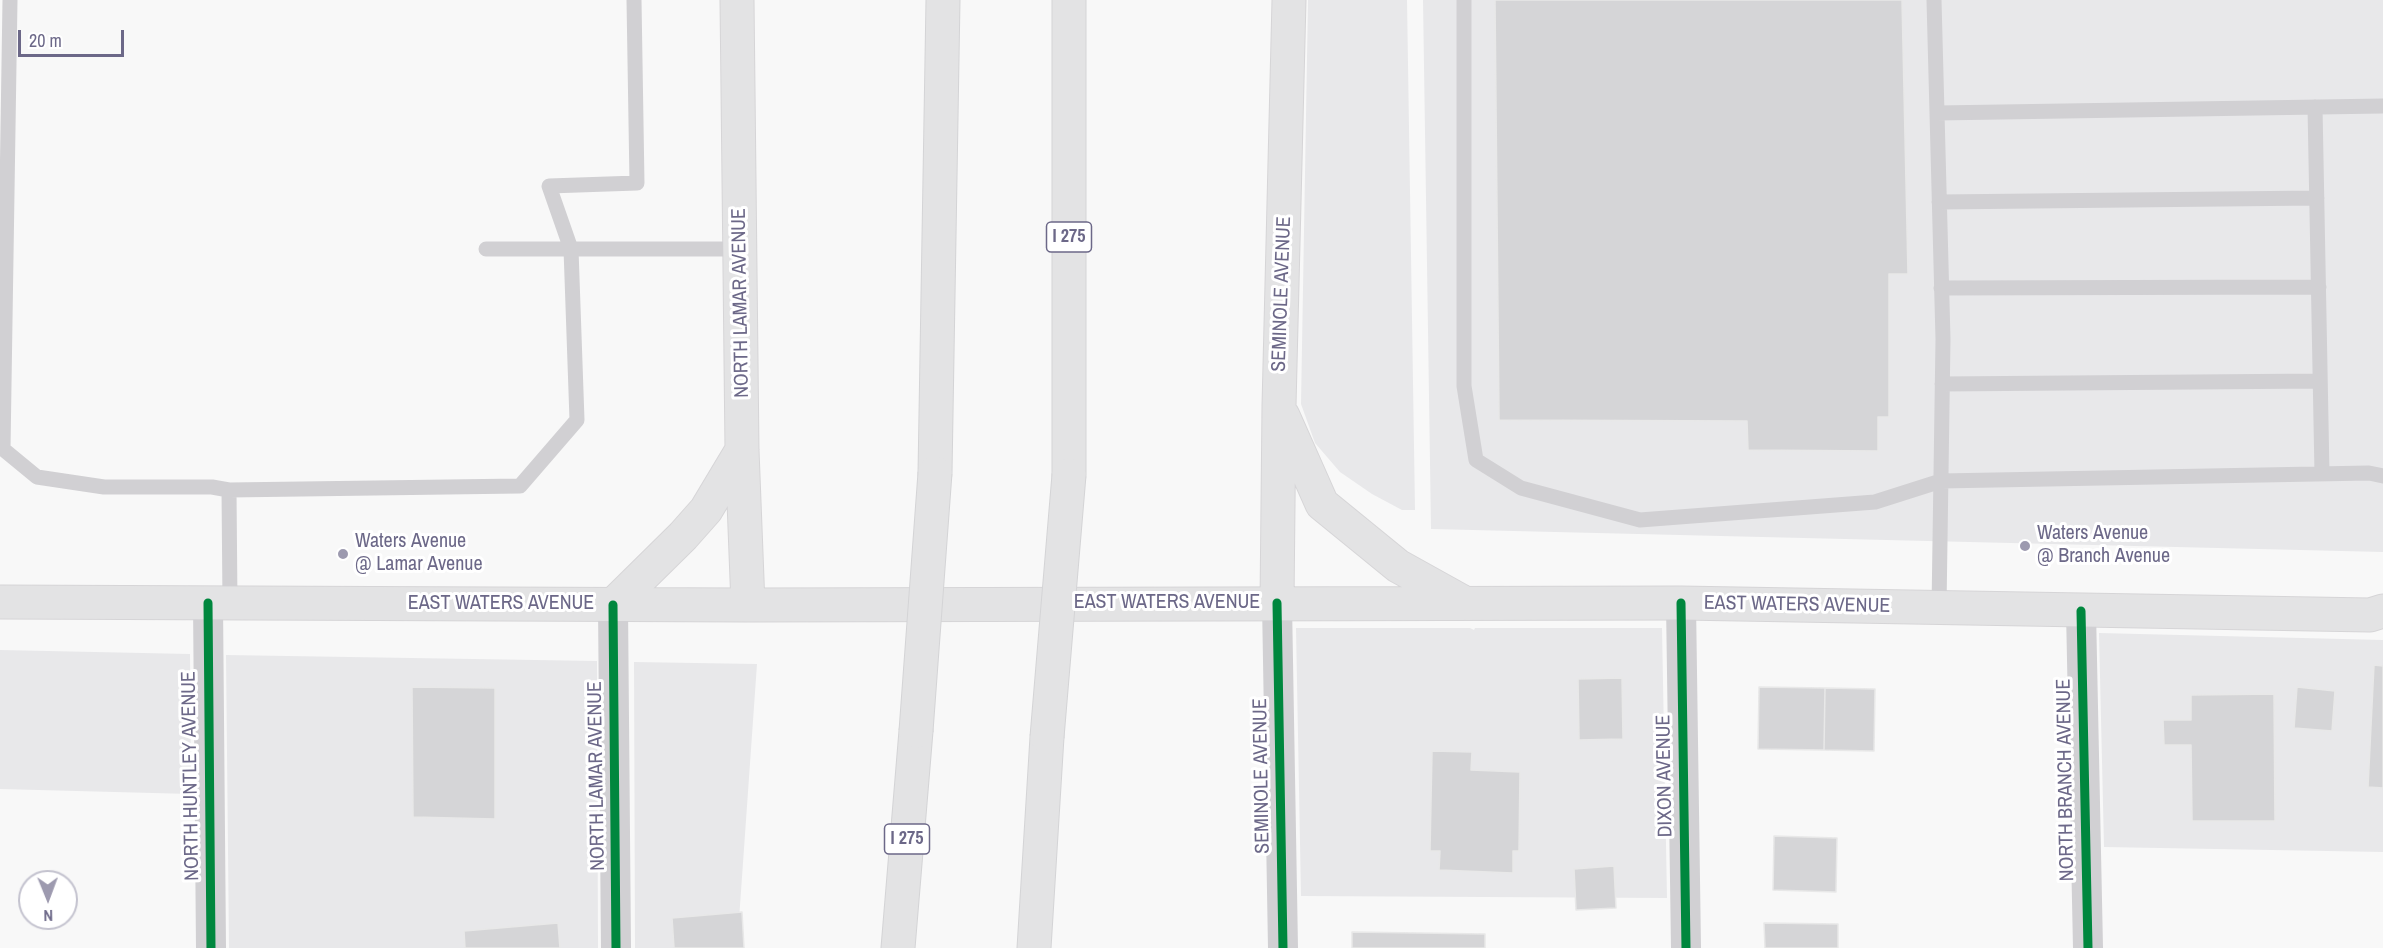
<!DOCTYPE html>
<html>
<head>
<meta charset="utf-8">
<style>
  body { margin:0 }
  #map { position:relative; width:2383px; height:948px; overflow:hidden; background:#f8f8f8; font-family:"Archivo Narrow",sans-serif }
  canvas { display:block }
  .north { position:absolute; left:18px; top:870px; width:60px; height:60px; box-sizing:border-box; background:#fff; border:2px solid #c4c3cf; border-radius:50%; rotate:179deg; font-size:16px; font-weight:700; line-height:24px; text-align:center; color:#6c6888 }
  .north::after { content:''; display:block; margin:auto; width:21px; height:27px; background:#9d9aaf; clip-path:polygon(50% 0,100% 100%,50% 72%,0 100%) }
  .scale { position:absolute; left:18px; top:30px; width:106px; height:27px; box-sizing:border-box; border:3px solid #6c6888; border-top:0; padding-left:8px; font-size:18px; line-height:21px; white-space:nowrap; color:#6c6888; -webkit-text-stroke:4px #fff; paint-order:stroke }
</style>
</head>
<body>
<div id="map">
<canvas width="2383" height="948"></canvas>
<div class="north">N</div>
<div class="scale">20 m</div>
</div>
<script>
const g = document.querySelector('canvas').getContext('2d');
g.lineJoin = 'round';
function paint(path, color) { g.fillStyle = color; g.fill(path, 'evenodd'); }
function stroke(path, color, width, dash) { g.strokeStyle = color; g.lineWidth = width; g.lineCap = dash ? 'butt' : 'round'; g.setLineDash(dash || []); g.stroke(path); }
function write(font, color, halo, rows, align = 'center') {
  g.font = font + ' "Archivo Narrow",sans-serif'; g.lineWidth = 6; g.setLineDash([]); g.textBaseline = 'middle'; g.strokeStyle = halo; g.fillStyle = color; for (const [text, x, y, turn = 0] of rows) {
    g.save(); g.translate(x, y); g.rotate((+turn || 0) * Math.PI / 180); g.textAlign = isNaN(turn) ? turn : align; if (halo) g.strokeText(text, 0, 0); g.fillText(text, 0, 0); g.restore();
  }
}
paint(new Path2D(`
  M1308,0H1407L1415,510H1402L1372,494L1340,472L1315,443L1301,404Z
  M1423,0H2383V552L1431,529Z
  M1296,628H1470L1474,630L1475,628H1662L1667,898L1301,896Z
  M2099,633L2383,640V852L2104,847Z
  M0,650L190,654L191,794L0,789Z
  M226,655L597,661L598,948H229Z
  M634,662L757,664L737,948H635Z`), '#e8e8ea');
const building = new Path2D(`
  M1495,0H1902L1908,274H1889V417H1878V451L1748,450L1747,421L1499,420Z
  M2374,665L2383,666V788L2368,787Z
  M1622,678L1623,739L1579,740L1578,679Z
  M412,687L495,688V819L413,817Z
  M1759,687L1825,688L1824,750L1758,749Z
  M2297,687L2335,691L2332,731L2294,728Z
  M1825,688L1875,689L1874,751L1824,750Z
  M2274,694L2275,821H2192L2191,745H2164L2163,720H2191V695Z
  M1432,751L1472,752L1471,770L1520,772L1519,851H1513V873L1439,870L1440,851H1430Z
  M1774,836L1837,838L1836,892L1773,890Z
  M1614,866L1616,908L1576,910L1574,869Z
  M742,912L744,948H674L672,918Z
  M558,923L560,948H465L464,931Z
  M1764,923L1838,924V948H1765Z
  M1352,932L1485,934V948H1352Z`);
paint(building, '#d5d5d7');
stroke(building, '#e8e8e8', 1.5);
const secondary = new Path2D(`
  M737,0L742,450L748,605
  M1283,416L1322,504L1398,566L1461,601
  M0,602L748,605L1681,603L2370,615L2383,611
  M1277,603L1279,406L1289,0
  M613,605L683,536L706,510L742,450`);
const highway = new Path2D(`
  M1069,0V475
  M935,473L943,0
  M898,948L916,731
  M1034,948L1047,737`);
stroke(secondary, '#d6d5d7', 35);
stroke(highway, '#d4d4d6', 35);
stroke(new Path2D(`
  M10,0L3,449L37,477L104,487H212L229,490L520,486L577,420L571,249H486
  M634,0L637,183L549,186L571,249H740
  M1464,0V386L1476,460L1521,488L1640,520L1875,502L1941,481L2369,473L2383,476
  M1934,0L1943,339L1939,608
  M2315,107L2322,474
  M1937,113L2383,106
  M1939,202L2317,198
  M1941,288L2319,287
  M1942,384L2320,381
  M229,490L230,604`), '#d1d0d3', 15);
stroke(new Path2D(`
  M208,603L211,948
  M1277,603L1283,948
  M1681,603L1686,948
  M613,605L616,948
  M2081,611L2088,948`), '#d1d0d3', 30);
stroke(secondary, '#e3e3e4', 33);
stroke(highway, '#e3e3e4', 33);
const highwayBridge = new Path2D(`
  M916,731L935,473
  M1047,737L1069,475`);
stroke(highwayBridge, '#d4d4d6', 35, []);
stroke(highwayBridge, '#e3e3e4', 33);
stroke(new Path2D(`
  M208,603L211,948
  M1277,603L1283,948
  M1681,603L1686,948
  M613,605L616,948
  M2081,611L2088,948`), '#00873e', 9);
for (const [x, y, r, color] of [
  [2025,546,6,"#9d9aaf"],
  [343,554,6,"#9d9aaf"]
]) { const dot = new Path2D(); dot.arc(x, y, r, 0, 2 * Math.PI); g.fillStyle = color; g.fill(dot); stroke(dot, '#fff', 2); }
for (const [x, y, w] of [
  [1069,237,45],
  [907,839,45]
]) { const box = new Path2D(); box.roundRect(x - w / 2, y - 15, w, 30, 4.5); g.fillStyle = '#fff'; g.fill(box); stroke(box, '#6c6888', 1.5); }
write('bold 18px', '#6c6888', null, [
  ["I 275",1069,237],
  ["I 275",907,839]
]);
write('20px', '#6c6888', '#fff', [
  ["SEMINOLE AVENUE",1282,294,-88],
  ["NORTH LAMAR AVENUE",741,303,-91],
  ["EAST WATERS AVENUE",1167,603],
  ["EAST WATERS AVENUE",501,604],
  ["EAST WATERS AVENUE",1797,605,1],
  ["NORTH HUNTLEY AVENUE",191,776,-91],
  ["NORTH LAMAR AVENUE",597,776,-91],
  ["SEMINOLE AVENUE",1262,776,-91],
  ["DIXON AVENUE",1665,776,-91],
  ["NORTH BRANCH AVENUE",2066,780,-91]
]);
write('20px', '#6c6888', '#fff', [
  ["Waters Avenue",2037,534],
  ["@ Branch Avenue",2037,557],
  ["Waters Avenue",355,542],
  ["@ Lamar Avenue",355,565]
], 'left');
</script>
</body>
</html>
